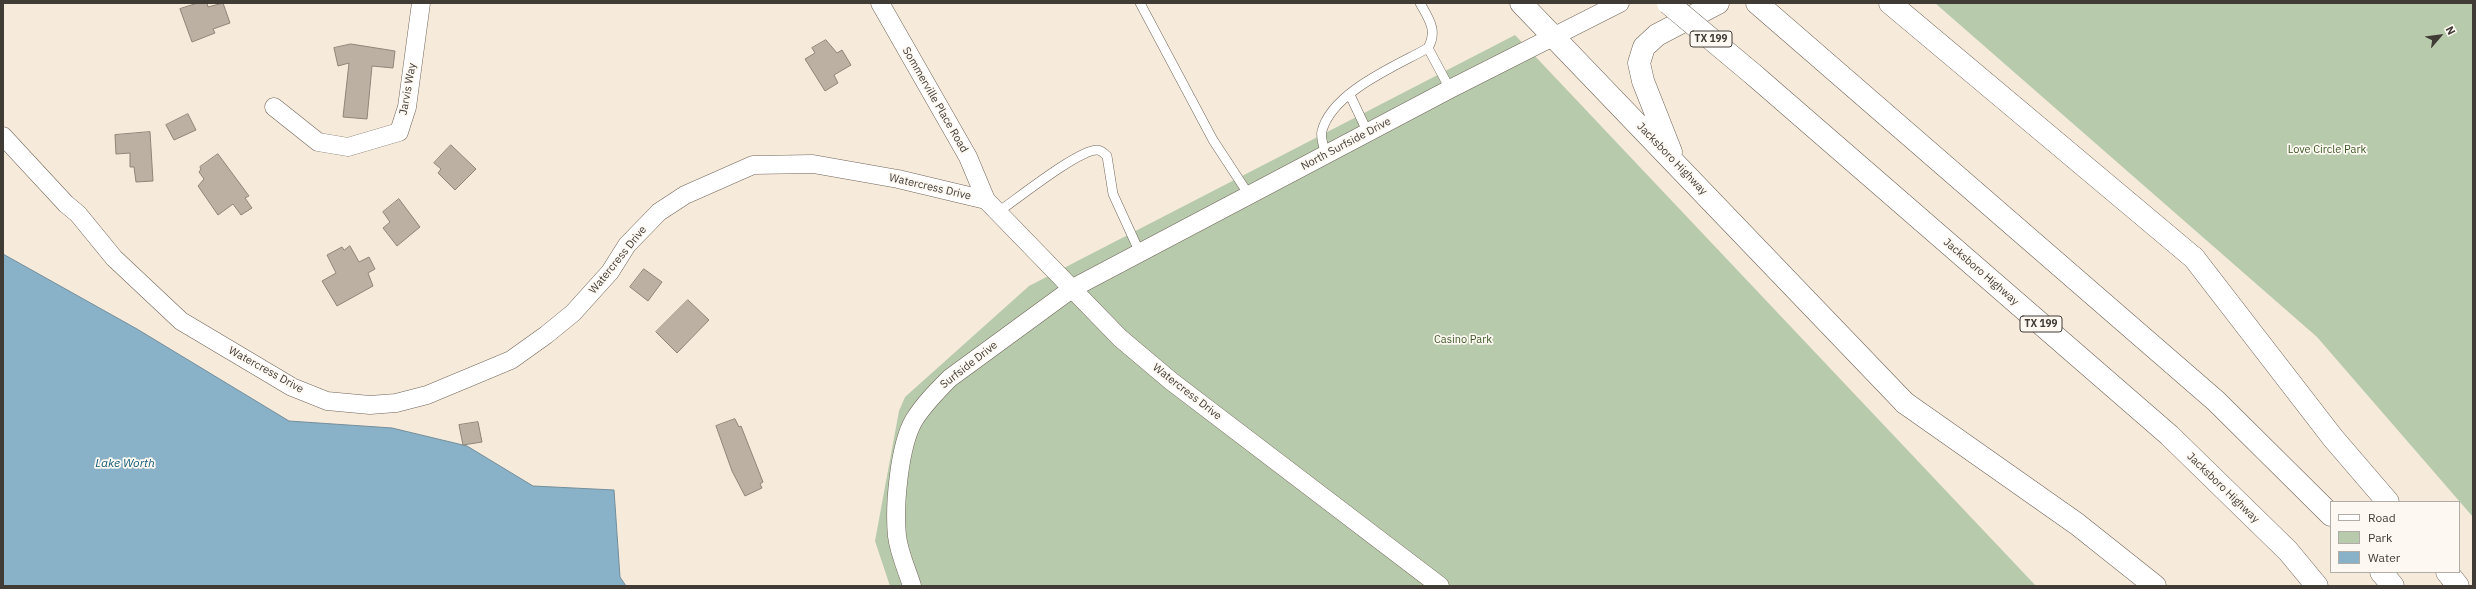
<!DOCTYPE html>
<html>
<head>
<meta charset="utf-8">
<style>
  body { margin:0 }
  #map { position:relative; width:2476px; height:589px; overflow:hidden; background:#f6eadb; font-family:"IBM Plex Sans",sans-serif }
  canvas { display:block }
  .frame { position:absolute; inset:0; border:4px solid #403b35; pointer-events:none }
  .legend { position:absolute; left:2330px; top:501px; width:130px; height:72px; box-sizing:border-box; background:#fdf9f2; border:1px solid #b1ada6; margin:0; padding:5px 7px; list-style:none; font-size:12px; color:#403b35 }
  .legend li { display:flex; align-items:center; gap:8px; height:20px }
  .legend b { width:20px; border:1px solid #b1ada6 }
  .north { position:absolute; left:2420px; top:16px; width:40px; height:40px; -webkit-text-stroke:3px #fdf9f2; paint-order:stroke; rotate:62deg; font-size:11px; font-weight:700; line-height:16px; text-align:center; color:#403b35 }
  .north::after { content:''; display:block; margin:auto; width:14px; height:18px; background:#403b35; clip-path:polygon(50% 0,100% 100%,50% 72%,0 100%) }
</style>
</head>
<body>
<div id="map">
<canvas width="2476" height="589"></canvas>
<div class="frame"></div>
<ul class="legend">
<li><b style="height:5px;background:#fff"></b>Road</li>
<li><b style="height:11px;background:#b8caac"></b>Park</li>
<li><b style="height:11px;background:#89b1c7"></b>Water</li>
</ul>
<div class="north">N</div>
</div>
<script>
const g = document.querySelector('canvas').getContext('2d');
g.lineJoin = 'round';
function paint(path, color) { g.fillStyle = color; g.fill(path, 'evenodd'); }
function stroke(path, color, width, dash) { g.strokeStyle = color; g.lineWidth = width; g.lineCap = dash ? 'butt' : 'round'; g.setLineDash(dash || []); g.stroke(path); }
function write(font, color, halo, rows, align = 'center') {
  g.font = font + ' "IBM Plex Sans",sans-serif'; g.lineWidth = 3.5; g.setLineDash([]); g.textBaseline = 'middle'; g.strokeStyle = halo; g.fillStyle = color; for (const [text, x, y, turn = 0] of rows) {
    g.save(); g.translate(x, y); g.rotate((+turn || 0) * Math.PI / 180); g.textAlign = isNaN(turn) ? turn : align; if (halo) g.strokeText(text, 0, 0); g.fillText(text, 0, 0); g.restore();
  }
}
paint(new Path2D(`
  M1935,3H2473V517L2317,337Z
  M1515,35L2036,586H890L875,541L899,411L905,397L1029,286Z`), '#b8caac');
const water = new Path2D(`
  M3,254L137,329L289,421L392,428L467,446L533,486L614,490L620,577L626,586H3Z`);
paint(water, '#89b1c7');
stroke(water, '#738e9b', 1);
const building = new Path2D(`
  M198,3H207L208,7L223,3L230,23L213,29L215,33L192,42L180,9Z
  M826,40L837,53L842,50L851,65L834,75L838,83L825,91L805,59L815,53L812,48Z
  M351,44L395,51L393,68L372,66L367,119L343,117L349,63L338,66L334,48Z
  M188,114L196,130L174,140L166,125Z
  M150,132L153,181L136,182L134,167H130V153L116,154L115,135Z
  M451,145L476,169L455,190L438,173L441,169L434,163Z
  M218,154L249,196L245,198L252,208L241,215L233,204L218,215L198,186L204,179L199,172L201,169L200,167Z
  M399,199L420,227L397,246L383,228L390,222L383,212Z
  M350,246L359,262L369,257L375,269L368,273L373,286L337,306L322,281L336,273L327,255L342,247L344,250Z
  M644,269L662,282L648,301L630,287Z
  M688,300L709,320L677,353L656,332Z
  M735,419L739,427L741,426L763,482L760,484L762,488L745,496L732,471L716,426Z
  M478,422L482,442L463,445L459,425Z`);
paint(building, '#bbb0a1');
stroke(building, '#8f8577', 1);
const lane = new Path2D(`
  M1140,3L1213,140L1249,195
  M1428,48L1450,89
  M1350,95L1368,133
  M1326,154C1324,148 1320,137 1322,131C1332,92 1396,66 1428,48C1438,31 1429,19 1420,3
  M998,212C1017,199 1078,150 1097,150C1101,150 1104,153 1107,156L1113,194L1140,253`);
const street = new Path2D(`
  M880,3L968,157L986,200
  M274,107L318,142L348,147L399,132L407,107L421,3
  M3,136L66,204L78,214L114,258L181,321L292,387L327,401L370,405L396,403L427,395L511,360L546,335L573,313L610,272L627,245L659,212L685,195L753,165L813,164L898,179L986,200L1120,338L1171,381L1440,586
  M912,586C907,570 899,553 897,536C894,506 899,446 914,420C924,404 937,391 950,378L1073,288L1450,89L1620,3`);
const secondary = new Path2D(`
  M1521,3L1905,403
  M1890,3L2194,258
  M1671,152L1643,81L1639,63L1644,47L1657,35L1718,3`);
const highway = new Path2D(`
  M1757,3L2216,401L2331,515
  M1754,75L2169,435L2288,551L2317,586
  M2194,258L2333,438L2388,502
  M1905,403L2077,524L2155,586
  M2381,572L2393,586
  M2447,572L2458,586`);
stroke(lane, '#6f6558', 10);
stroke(street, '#6f6558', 19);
stroke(secondary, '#6f6558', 23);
stroke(highway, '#6f6558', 23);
stroke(lane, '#fff', 9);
stroke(street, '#fff', 18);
stroke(secondary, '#fff', 22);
stroke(highway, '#fff', 22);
const highwayBridge = new Path2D(`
  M1668,3L1754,75`);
stroke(highwayBridge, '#6f6558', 23, []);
stroke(highwayBridge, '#fff', 22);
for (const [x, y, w] of [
  [1711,39,42],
  [2041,324,42]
]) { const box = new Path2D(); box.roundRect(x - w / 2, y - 8, w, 16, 3); g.fillStyle = '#fdf9f2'; g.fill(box); stroke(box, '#403b35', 1); }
write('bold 10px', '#403b35', null, [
  ["TX 199",1711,39],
  ["TX 199",2041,324]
]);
write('11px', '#403b35', '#fdf9f2', [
  ["Jarvis Way",408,89,-80],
  ["Sommerville Place Road",935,100,60],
  ["North Surfside Drive",1346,144,-28],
  ["Jacksboro Highway",1672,159,46],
  ["Watercress Drive",930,187,13],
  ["Watercress Drive",618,260,-51],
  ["Jacksboro Highway",1981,272,41],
  ["Surfside Drive",969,365,-38],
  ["Watercress Drive",266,370,29],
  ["Watercress Drive",1187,392,38],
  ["Jacksboro Highway",2223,488,44]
]);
write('11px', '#3b5725', '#fdf9f2', [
  ["Love Circle Park",2327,150],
  ["Casino Park",1463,340]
]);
write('italic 12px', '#125c7a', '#fdf9f2', [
  ["Lake Worth",125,464]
]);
</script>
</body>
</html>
